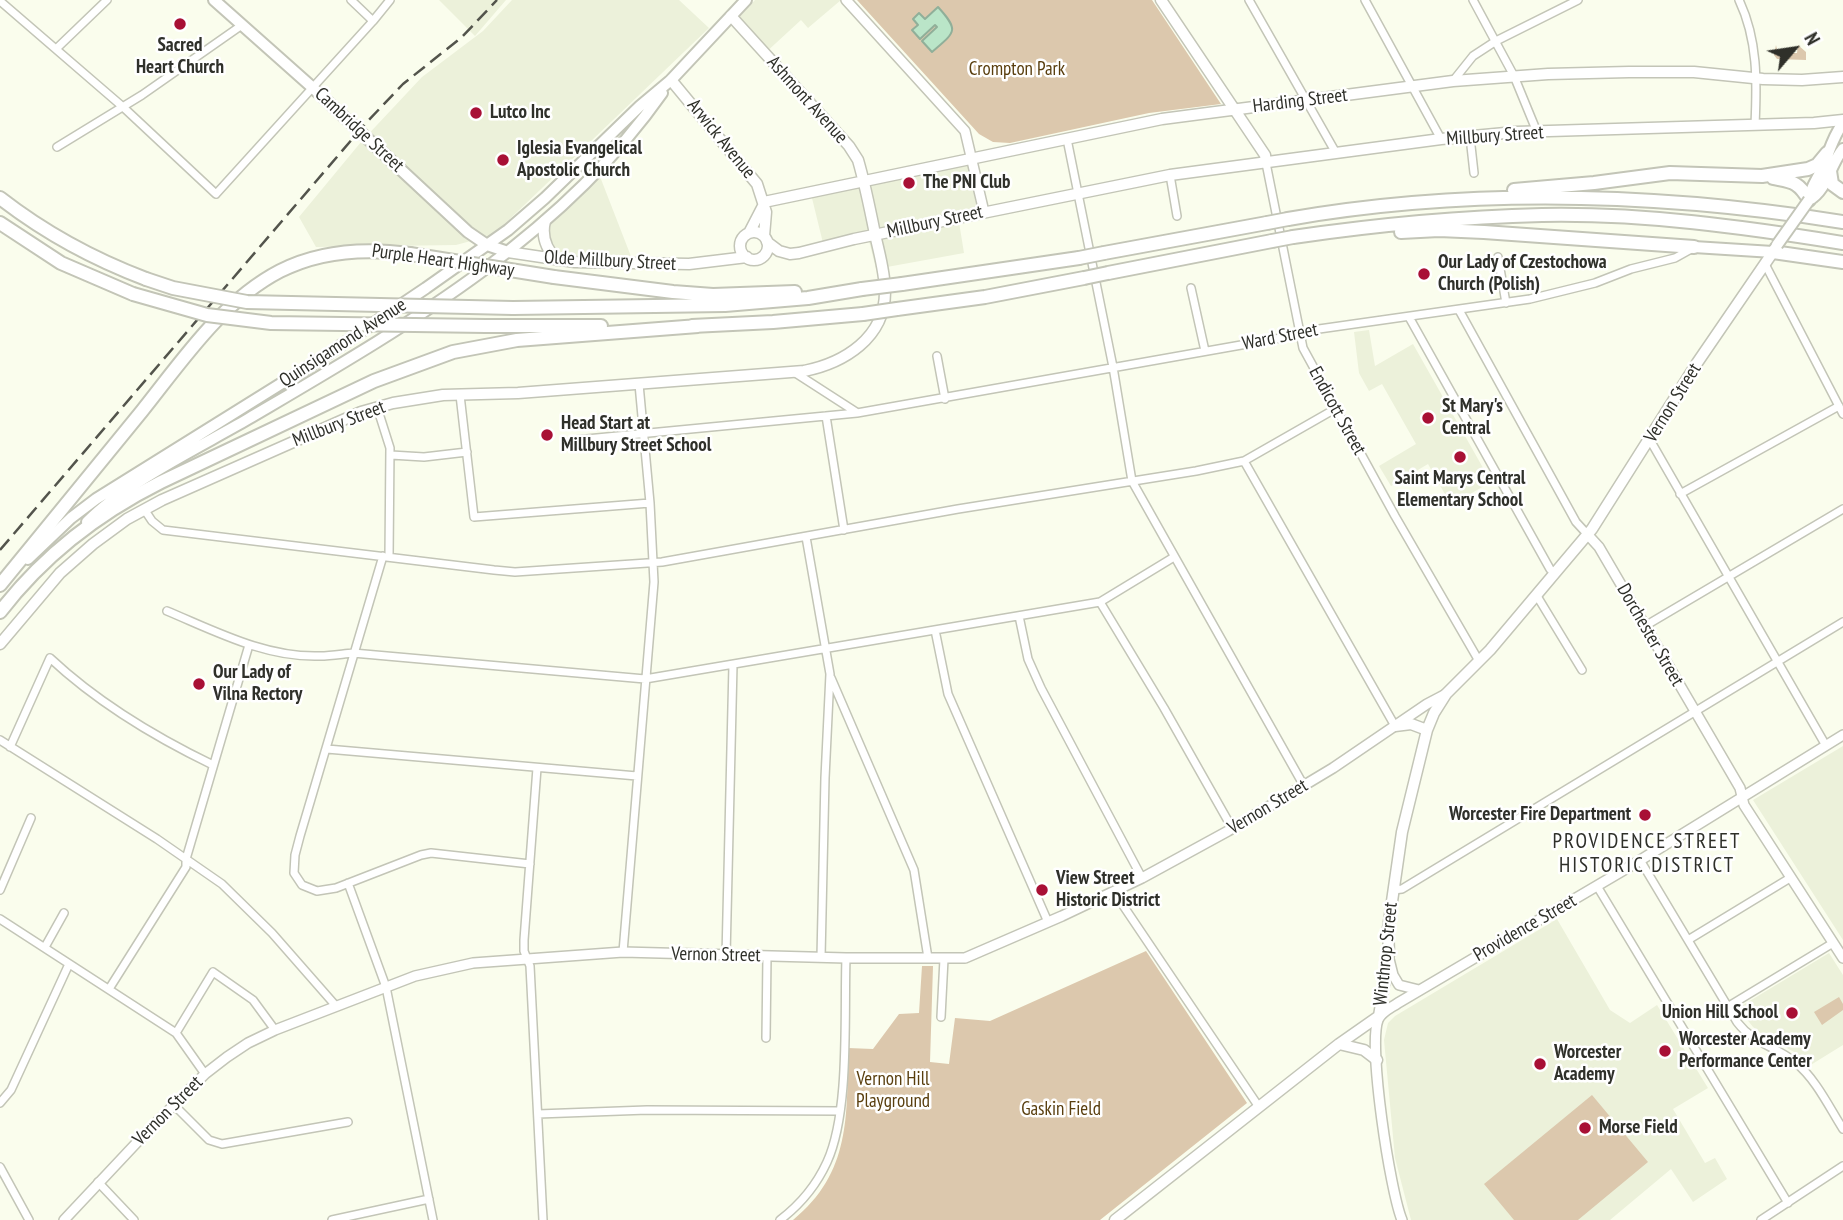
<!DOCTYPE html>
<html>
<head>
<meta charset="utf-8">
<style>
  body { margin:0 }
  #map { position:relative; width:1843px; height:1220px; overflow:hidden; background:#fafded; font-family:"PT Sans Narrow",sans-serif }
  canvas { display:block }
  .north { position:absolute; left:1759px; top:14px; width:70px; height:70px; -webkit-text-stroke:5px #fff; paint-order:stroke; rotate:61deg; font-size:19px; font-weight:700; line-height:28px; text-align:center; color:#2f302a }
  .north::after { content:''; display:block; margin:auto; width:24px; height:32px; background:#2f302a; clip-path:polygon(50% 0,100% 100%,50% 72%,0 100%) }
</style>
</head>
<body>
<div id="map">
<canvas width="1843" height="1220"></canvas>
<div class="north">N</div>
</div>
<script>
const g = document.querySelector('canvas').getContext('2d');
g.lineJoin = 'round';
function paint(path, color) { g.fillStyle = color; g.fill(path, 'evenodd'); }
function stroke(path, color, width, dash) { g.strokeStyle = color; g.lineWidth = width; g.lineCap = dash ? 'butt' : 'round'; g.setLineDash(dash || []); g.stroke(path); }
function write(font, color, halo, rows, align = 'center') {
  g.font = font + ' "PT Sans Narrow",sans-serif'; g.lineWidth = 5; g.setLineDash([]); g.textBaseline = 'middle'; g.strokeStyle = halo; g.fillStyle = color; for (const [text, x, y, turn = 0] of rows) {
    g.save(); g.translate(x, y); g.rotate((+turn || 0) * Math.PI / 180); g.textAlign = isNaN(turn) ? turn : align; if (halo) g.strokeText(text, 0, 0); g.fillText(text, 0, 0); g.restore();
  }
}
paint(new Path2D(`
  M439,0H506L475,36Z
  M512,0H679L709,28L493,235L456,245L316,247L299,217L361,142L422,77L483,31Z
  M755,0H841L808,28L801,20L763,55L734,23Z
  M970,155L981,211L958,216L964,253L876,269L867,233L823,243L810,190Z
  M599,174L632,259L558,257L546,237L547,225Z
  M1369,330L1375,366L1413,344L1491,482L1451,505L1428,464L1391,486L1379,466L1416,444L1382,384L1369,391L1359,373L1354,332Z
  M1843,746V940L1753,800Z
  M1557,919L1610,1010L1630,1023L1657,1005L1708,1088L1673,1109L1705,1163L1715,1158L1727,1179L1693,1202L1671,1169L1610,1220H1411L1395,1158L1384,1040L1388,1023L1395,1016Z
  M1829,953L1843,975V1045L1809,1066L1796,1053L1763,1035L1753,1027L1738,1008Z`), '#ecf1da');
paint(new Path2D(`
  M857,0H1152L1221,104L1149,113L1010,143L993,142L979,134Z
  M1776,45L1778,54L1789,55V53H1797L1798,45L1806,52V60L1777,59L1774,55Z
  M1146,951L1247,1103L1100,1220H793C851,1173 847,1115 848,1048L873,1049L899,1014L919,1013L922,966H933L930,1062L949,1064L955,1018L990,1021Z
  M1839,997L1843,1004V1010L1822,1025L1814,1012Z
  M1592,1095L1648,1162L1578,1220H1514L1484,1184Z`), '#dcc8ad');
const water = new Path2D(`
  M938,7C960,31 955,32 932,52L922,41L937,27L935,25L920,39L912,30L918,25L913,19L919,13L925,19Z`);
paint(water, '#bae5c8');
stroke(water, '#90af99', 2);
const minor = new Path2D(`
  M351,0L373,21
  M1249,0L1336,153
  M1365,0L1441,139
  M1473,0L1514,76L1537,132
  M1739,0C1758,40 1757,82 1755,125
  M0,1L123,107L216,194L373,21L390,0
  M56,49L107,0
  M1453,81L1473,56L1496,41L1578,0
  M1470,137L1474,173
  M1067,139L1113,367L1132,481L1304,786
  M57,147L142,95L242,25
  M1266,163L1303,348L1395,516L1479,661
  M1170,175L1177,216
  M1498,257L1506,303
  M1765,264L1843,414
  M1191,288L1205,351
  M1459,310L1576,522L1588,535
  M1409,317L1550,569L1555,574
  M937,356L945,399
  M794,372L856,412
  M460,395L474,517L650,503
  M377,407L390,448L389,557
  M826,416L844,530
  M576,440L857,413L1292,336L1312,330L1530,299L1595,283L1631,269L1675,258L1693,248
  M1650,440L1825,744
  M391,455L424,457L467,452
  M1244,461L1395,726
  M1680,494L1839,406
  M144,509L152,521L163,530L494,570L515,572L662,562L958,509L1196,471L1244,461L1335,409
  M806,537L830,674L825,778L821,957
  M383,556L300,836L295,855L294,873L302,885L317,891L336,888L421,855L431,853L530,864
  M1537,596L1582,670
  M1100,602L1164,708L1232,828
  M167,611C215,631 266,658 320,656C331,656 342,654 353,653L645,679L1100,602L1174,557
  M1019,616L1028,659L1041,688L1142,878
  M1645,626L1843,509
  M935,630L948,694L1048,922
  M831,678L914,870L928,958
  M0,740L157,839L222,884L272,933L336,1006
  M10,747L50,658C97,702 155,737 213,765
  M327,749L637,776
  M537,768L524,940V951L530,966L543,1220
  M1640,860L1737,1022C1754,1044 1775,1046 1795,1062C1816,1079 1829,1107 1843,1129
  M348,883L386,987L433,1220
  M1597,886L1788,1203
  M0,890L31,818
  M1393,890L1402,889L1430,872L1843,622
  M1114,892L1259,1107
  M0,919L176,1033L205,1074
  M1688,940L1790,878
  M45,947L64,913
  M623,952L654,582L650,503L639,384
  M726,956L733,665
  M109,989L186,867V859L249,645
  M1729,1006L1833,943
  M941,1017L944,959
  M176,1033L213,972L253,1000L275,1030
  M766,1038L767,956
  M0,1103L11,1090L69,964
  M175,1106L209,1140L222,1144L348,1122
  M538,1114L647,1110L840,1111
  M0,1167L29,1220
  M98,1182L134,1220
  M332,1220L429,1199
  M780,1220C801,1204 816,1186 827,1162C850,1112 844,1015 846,958
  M1761,1220L1843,1166`);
const tertiary = new Path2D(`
  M846,0L965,131L984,212
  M1588,535L1599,547L1740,788L1744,805L1843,958
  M1389,959L1393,975L1399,985L1419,990
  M64,1220L142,1137L205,1074L227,1057L248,1043L275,1030L415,976L473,963L623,952L846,958H965L1062,916L1142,878L1228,831L1333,768L1427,704L1446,694
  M1402,1220C1390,1191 1368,1046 1378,1020C1381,1012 1391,1008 1398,1003L1634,864L1843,735`);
const secondary = new Path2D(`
  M1161,0L1265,155L1266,163
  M671,80L757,184L766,212L764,236
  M764,202L1162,119L1453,81L1548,74L1629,72H1694L1763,79L1802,80L1843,77
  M545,221C541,237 546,249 557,260
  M740 246a14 14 0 1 1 28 0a14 14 0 1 1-28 0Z
  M749,233L763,206
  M767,242L779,251L790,254L799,253L854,239L1170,175L1441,139L1516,132L1814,123L1843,120
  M508,252L575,262L689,264L747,257
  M0,644L60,573L93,544L127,519L162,500L361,412L393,403L443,395L518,393L804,371C844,363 885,338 885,292C885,272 879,253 875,234C870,209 865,184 858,160L849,146L731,16
  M1395,726L1411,724L1427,730
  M1339,1044L1364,1050L1377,1060
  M1115,1220L1339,1044L1379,1016L1389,954L1388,929L1402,832L1427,730L1434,713L1446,694L1490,650L1592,529L1697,363L1773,252`);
const primary = new Path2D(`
  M214,0L313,88L468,232L487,245L508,252
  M1809,200C1810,188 1817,180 1822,169C1829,153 1832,138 1843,123
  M1809,200C1827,190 1830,165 1843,149
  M1694,247L1773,252L1776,247
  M87,522C125,483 200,447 248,419C399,330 559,240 662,93
  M28,559L71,518L96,499L319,360L426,288L508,230L545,198L640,106L671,80L746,0`);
const motorway = new Path2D(`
  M1830,171L1832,184L1843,192
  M1773,178C1792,182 1798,181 1809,200
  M1514,190L1594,183L1670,173L1762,176L1808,169L1817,165L1827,153
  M0,198C45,233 93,259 146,279
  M1288,219C1472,187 1659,193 1843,222
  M0,223L61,263L133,294
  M1401,232L1439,230L1484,232L1694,247
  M1293,237C1375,225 1458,217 1542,215C1643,213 1744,227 1843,243
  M1773,252L1843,262
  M1104,253L1267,223
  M1108,273L1272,241
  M554,277L673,292L713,295L795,292
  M902,284L1079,258
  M513,308L725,305L808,298L862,289
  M897,309L985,297L1084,278
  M486,326H601
  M692,326L773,322L863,314
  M0,585C47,527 95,469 142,411C182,361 222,301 280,271C321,250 366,248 410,254
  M0,612C43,556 99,513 161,482L374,381L453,352L517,340L698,326`);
stroke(minor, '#c3c5b7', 10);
stroke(tertiary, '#c3c5b7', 12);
stroke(secondary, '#c3c5b7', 13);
stroke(primary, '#c3c5b7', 14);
stroke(motorway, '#c3c5b7', 16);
stroke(minor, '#fff', 7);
stroke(tertiary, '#fff', 9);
stroke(secondary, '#fff', 10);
stroke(primary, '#fff', 10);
stroke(motorway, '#fff', 12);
stroke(new Path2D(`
  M0,550L366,123L403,84L462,37L497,0`), '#53544c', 2.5, [14, 7]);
const primaryBridge = new Path2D(`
  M1777,245L1809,200`);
const motorwayBridge = new Path2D(`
  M1267,223L1288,219
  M1272,241L1293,237
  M410,254L554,277
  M1079,258L1104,253
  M1084,278L1108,273
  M146,279L173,288L247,302L513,308
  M862,289L902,284
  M133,294L207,315L271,323L486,326
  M863,314L897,309`);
stroke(primaryBridge, '#c3c5b7', 14, []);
stroke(motorwayBridge, '#c3c5b7', 16, []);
stroke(primaryBridge, '#fff', 10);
stroke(motorwayBridge, '#fff', 12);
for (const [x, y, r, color] of [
  [180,24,7,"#a81035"],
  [476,113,7,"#a81035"],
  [503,160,7,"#a81035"],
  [909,183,7,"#a81035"],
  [1424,274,7,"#a81035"],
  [1428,418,7,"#a81035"],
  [547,435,7,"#a81035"],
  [1460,457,7,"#a81035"],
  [199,684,7,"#a81035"],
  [1645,815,7,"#a81035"],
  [1042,890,7,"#a81035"],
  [1792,1013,7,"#a81035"],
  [1665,1051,7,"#a81035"],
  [1540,1064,7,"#a81035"],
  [1585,1128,7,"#a81035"]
]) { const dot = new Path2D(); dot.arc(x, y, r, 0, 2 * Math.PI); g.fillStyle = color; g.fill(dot); stroke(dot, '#fff', 2.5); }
write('bold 19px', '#2f302a', '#fff', [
  ["Sacred",180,46,"center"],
  ["Heart Church",180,68,"center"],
  ["Lutco Inc",490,113],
  ["Iglesia Evangelical",517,149],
  ["Apostolic Church",517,171],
  ["The PNI Club",923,183],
  ["Our Lady of Czestochowa",1438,263],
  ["Church (Polish)",1438,285],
  ["St Mary's",1442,407],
  ["Central",1442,429],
  ["Head Start at",561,424],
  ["Millbury Street School",561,446],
  ["Saint Marys Central",1460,479,"center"],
  ["Elementary School",1460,501,"center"],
  ["Our Lady of",213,673],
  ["Vilna Rectory",213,695],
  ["Worcester Fire Department",1631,815,"right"],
  ["View Street",1056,879],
  ["Historic District",1056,901],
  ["Union Hill School",1778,1013,"right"],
  ["Worcester Academy",1679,1040],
  ["Performance Center",1679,1062],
  ["Worcester",1554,1053],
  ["Academy",1554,1075],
  ["Morse Field",1599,1128]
], 'left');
write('19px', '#593e0e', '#fff', [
  ["Crompton Park",1017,70],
  ["Vernon Hill",893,1080],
  ["Playground",893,1102],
  ["Gaskin Field",1061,1110]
]);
write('19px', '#2f302a', '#fff', [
  ["Ashmont Avenue",807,100,48],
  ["Harding Street",1300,101,-7],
  ["Cambridge Street",359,130,43],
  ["Millbury Street",1495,136,-4],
  ["Arwick Avenue",721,139,51],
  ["Millbury Street",935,222,-12],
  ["Purple Heart Highway",443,261,8],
  ["Olde Millbury Street",610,261,3],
  ["Ward Street",1280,337,-11],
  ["Quinsigamond Avenue",343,343,-33],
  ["Vernon Street",1673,403,-58],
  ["Endicott Street",1337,411,61],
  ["Millbury Street",339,424,-21],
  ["Dorchester Street",1650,635,60],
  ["Vernon Street",1268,807,-31],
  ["Providence Street",1525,928,-30],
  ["Winthrop Street",1386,954,-84],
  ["Vernon Street",716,955,1],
  ["Vernon Street",168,1111,-45]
]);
g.letterSpacing = '2px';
write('21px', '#2f302a', '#fff', [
  ["PROVIDENCE STREET",1647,842],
  ["HISTORIC DISTRICT",1647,866]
]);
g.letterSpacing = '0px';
</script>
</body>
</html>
